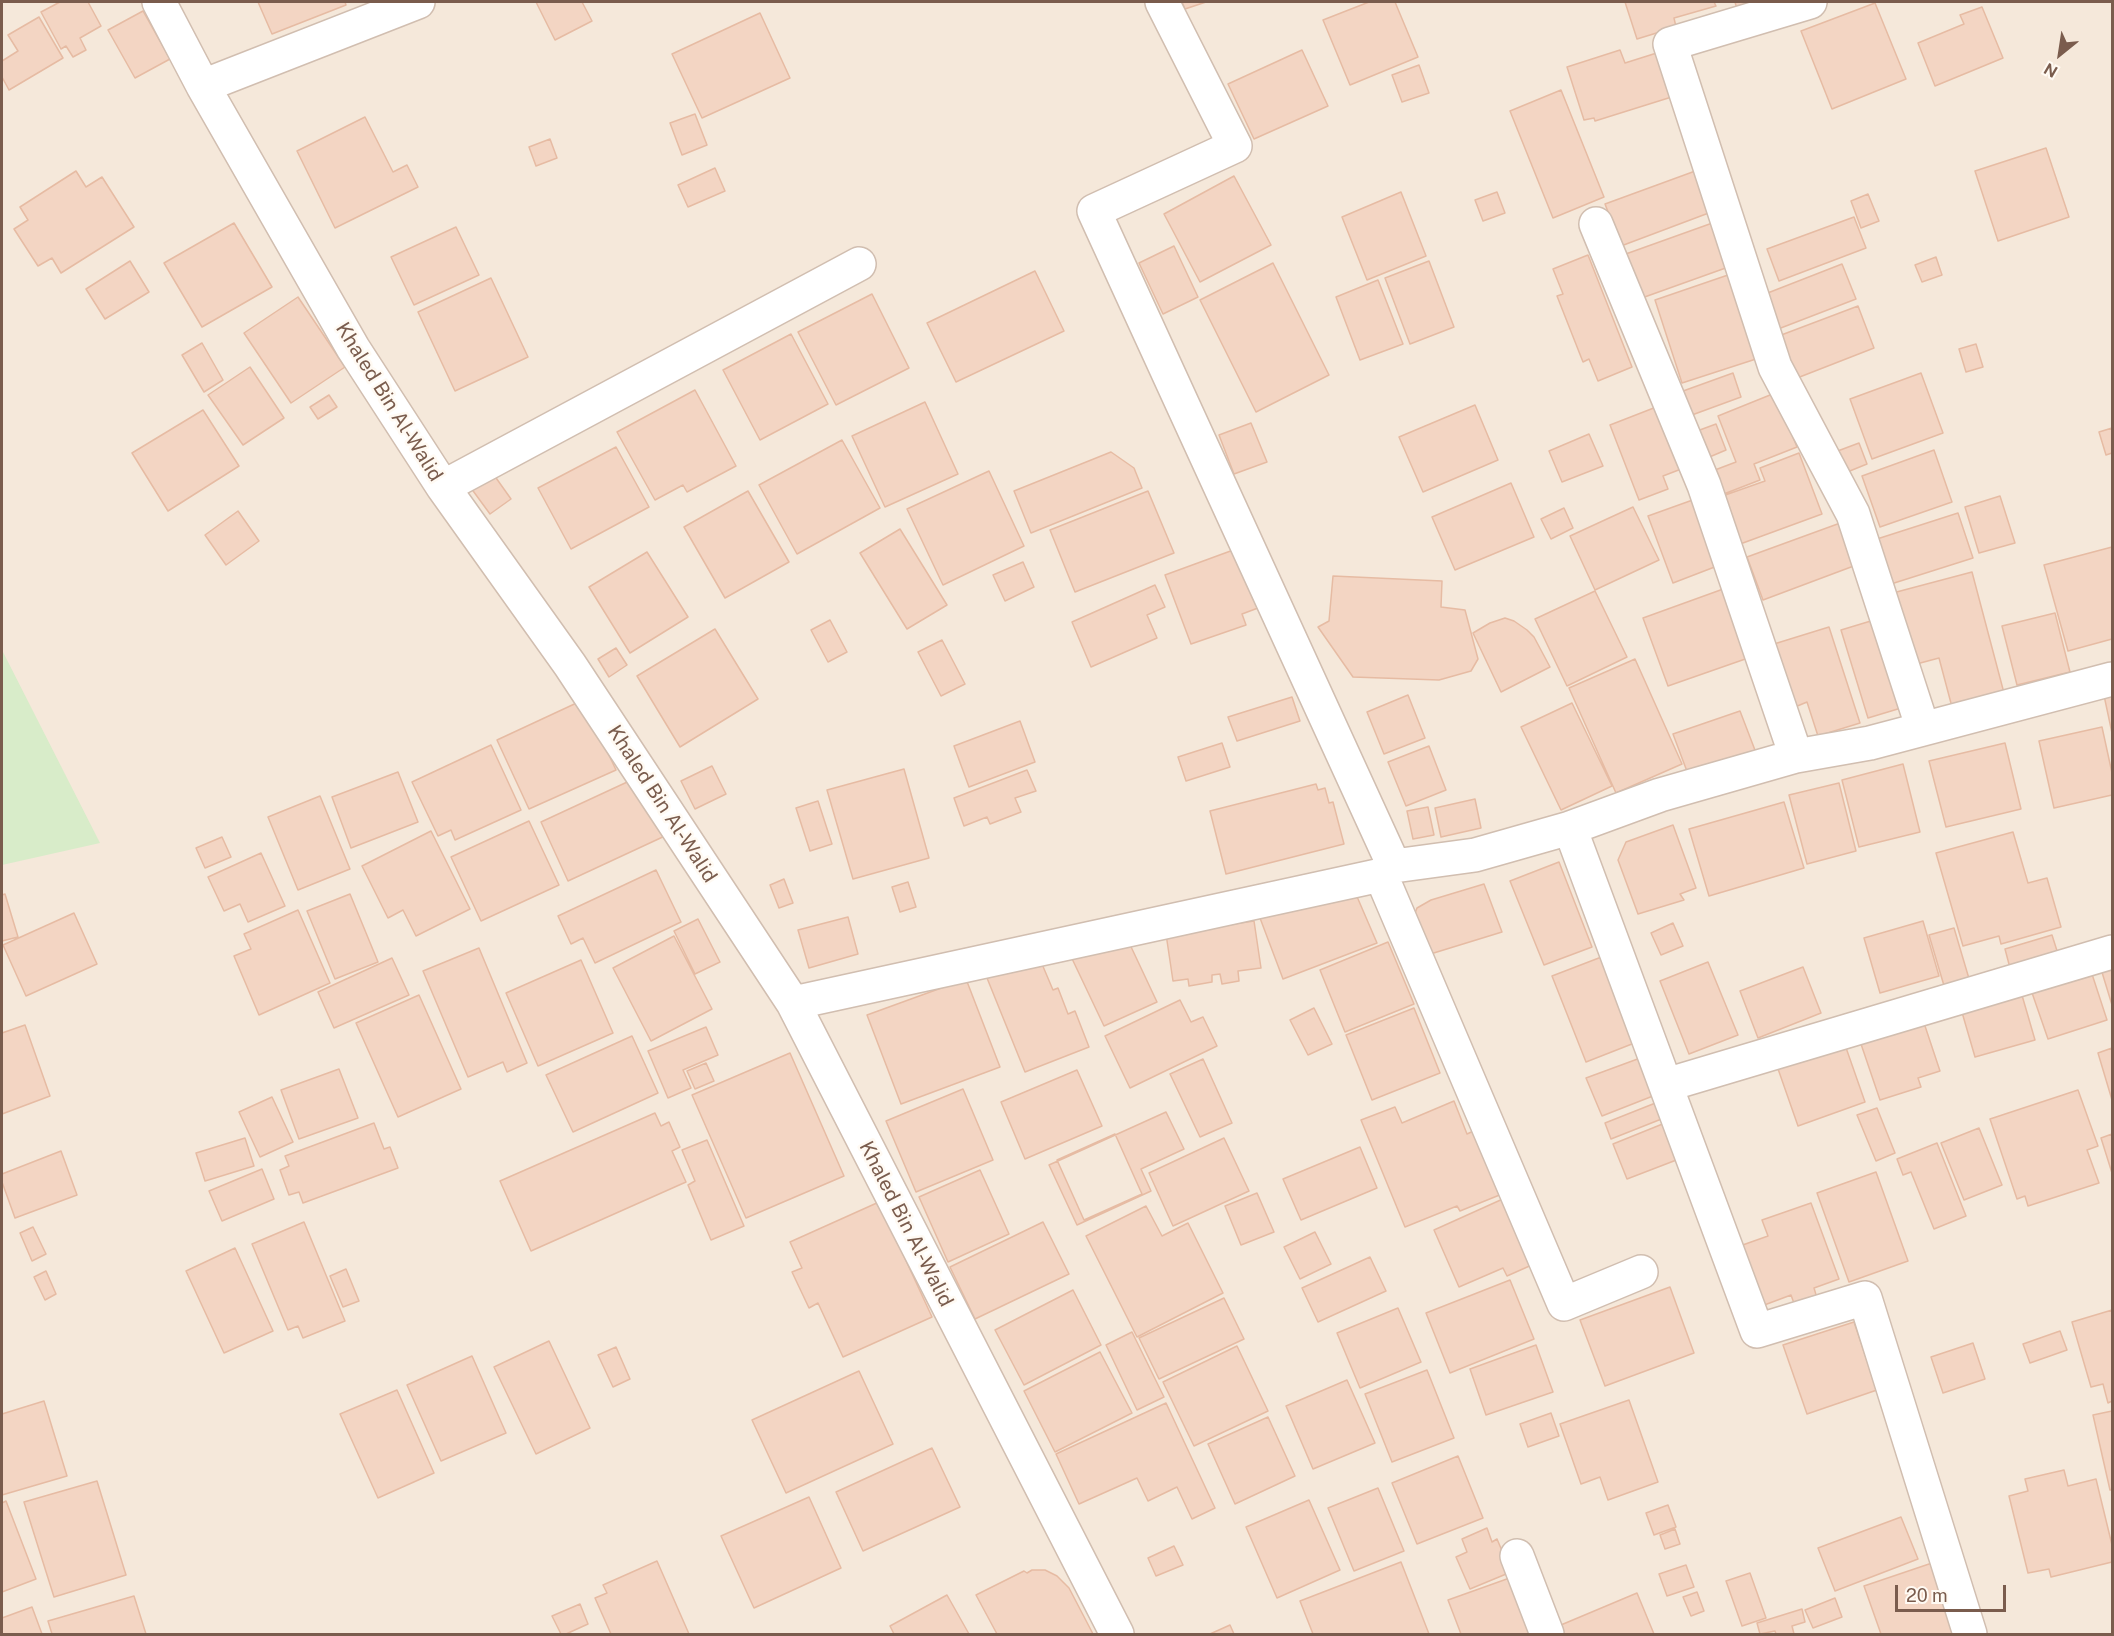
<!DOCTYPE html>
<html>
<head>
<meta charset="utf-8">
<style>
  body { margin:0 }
  #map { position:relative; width:2114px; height:1636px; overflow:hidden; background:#fdf6ec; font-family:"Public Sans",sans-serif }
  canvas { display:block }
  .frame { position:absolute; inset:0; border:3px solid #7a5c4d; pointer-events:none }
  .north { position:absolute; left:2030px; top:24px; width:60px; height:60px; -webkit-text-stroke:4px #fffaf3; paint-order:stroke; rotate:210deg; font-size:16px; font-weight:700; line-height:24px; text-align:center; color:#7a5c4d }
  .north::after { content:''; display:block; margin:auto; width:21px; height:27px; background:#7a5c4d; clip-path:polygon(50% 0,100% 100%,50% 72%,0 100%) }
  .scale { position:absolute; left:1895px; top:1585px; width:111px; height:27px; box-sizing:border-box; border:3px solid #7a5c4d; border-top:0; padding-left:8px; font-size:18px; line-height:21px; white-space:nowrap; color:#7a5c4d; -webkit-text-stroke:4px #fffaf3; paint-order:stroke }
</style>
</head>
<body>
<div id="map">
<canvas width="2114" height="1636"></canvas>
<div class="frame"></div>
<div class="north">N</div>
<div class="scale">20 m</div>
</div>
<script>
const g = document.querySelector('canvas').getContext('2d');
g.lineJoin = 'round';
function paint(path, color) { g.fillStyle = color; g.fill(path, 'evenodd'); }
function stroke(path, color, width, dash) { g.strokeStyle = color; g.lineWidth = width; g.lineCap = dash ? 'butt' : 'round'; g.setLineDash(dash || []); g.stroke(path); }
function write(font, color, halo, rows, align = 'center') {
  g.font = font + ' "Public Sans",sans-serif'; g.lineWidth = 5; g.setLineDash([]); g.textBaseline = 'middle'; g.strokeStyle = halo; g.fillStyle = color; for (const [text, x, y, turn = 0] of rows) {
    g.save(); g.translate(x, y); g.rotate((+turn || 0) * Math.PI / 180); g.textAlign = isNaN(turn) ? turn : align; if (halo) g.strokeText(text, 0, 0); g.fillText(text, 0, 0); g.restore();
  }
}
paint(new Path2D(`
  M2,2H2112V1634H2Z`), '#f5e8da');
paint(new Path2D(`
  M2,650L100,843L2,865Z`), '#d8ecc9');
const building = new Path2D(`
  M60,2H88L101,26L80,38L86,50L73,57L66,46L61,49L41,12Z
  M258,2H345L346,5L272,34Z
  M536,2H582L592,21L555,40Z
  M1182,2H1206L1185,9Z
  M1369,2H1395L1418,57L1350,85L1323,20Z
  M1625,2H1714L1716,6L1674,18L1676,27L1637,39Z
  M1735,2H1759L1737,9Z
  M1875,3L1906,79L1832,109L1801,31Z
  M1982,7L2003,58L1935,86L1918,43L1964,24L1960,15Z
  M143,11L170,59L135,78L108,30Z
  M760,13L790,78L702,118L672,54Z
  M39,17L63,58L9,90L2,77V61L18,51L8,35Z
  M1302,50L1328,106L1254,139L1228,84Z
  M1620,50L1625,63L1663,51L1678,95L1595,121L1594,118L1584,120L1567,67Z
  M1419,65L1429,93L1402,102L1392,75Z
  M1561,90L1604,197L1553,218L1510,111Z
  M695,114L707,145L682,155L670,123Z
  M365,117L393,172L407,165L418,187L335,228L297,151Z
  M550,139L557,158L536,166L529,147Z
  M2046,148L2069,217L1998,241L1975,171Z
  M715,168L725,191L688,207L678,185Z
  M1698,170L1714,211L1621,246L1605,204Z
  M76,171L86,187L102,177L134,227L61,273L52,258L38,266L14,229L28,220L20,207Z
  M1234,176L1271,245L1200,282L1164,214Z
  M1401,192L1426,256L1367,280L1342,217Z
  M1497,192L1505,213L1483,221L1475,200Z
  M1868,194L1879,221L1861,228L1851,201Z
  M1854,217L1866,248L1779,281L1767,249Z
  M1718,221L1734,265L1639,299L1623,255Z
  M234,223L272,287L202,327L164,263Z
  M456,227L479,275L414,305L391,257Z
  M1174,246L1198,297L1163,314L1139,263Z
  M1588,255L1632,367L1598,381L1589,359L1583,362L1557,296L1563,294L1553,269Z
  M1936,257L1942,275L1922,282L1915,265Z
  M130,261L149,292L105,319L86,289Z
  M1429,261L1454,327L1410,344L1385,278Z
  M1273,263L1329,375L1256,412L1200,300Z
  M1842,264L1856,299L1773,331L1760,296Z
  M1035,271L1064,331L956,382L927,323Z
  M1728,275L1756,359L1682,383L1655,300Z
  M491,278L528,357L455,391L418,312Z
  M1378,280L1403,344L1360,360L1336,297Z
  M872,294L909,368L836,405L798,332Z
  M298,297L345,367L291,403L244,333Z
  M1858,306L1874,348L1792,380L1776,337Z
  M791,334L828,404L760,440L723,370Z
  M202,343L223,380L204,392L182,355Z
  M1976,344L1983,367L1966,372L1959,349Z
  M250,367L284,418L243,445L208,395Z
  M1733,373L1741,397L1681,419L1672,395Z
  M1921,373L1943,433L1872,459L1850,399Z
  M695,390L736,466L687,492L683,485L655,500L617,432Z
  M1775,393L1797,447L1754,464L1760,480L1716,497L1707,473L1736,462L1718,416Z
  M329,395L337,407L318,419L310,407Z
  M925,402L958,474L885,507L852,436Z
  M1664,404L1689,466L1663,476L1668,489L1639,500L1610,425Z
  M1475,405L1498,460L1423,492L1399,437Z
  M203,410L239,466L168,511L132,453Z
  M1251,423L1267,462L1234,474L1219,435Z
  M1716,424L1726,450L1700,461L1689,434Z
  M2112,428V453L2106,455L2099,432Z
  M1589,434L1603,466L1562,482L1549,451Z
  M842,440L880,508L797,554L759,485Z
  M1859,443L1867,464L1835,477L1827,455Z
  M616,447L649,507L571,549L538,488Z
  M1934,450L1952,502L1880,527L1862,476Z
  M1111,452L1134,468L1142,488L1031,533L1014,491Z
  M1799,453L1822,514L1732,547L1714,499L1765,481L1760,468Z
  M489,468L511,499L490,514L468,484Z
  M989,471L1024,546L943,585L907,509Z
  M1511,483L1534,537L1455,570L1432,517Z
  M748,491L789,562L725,598L684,527Z
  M1148,491L1174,553L1075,592L1050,530Z
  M2000,496L2015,543L1979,553L1965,507Z
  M1701,497L1725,563L1673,583L1648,516Z
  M1633,507L1659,560L1595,590L1570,536Z
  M1564,508L1573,528L1551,539L1541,519Z
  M238,511L259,541L226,565L205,535Z
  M1958,513L1973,558L1891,584L1877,539Z
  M1843,522L1859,564L1763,600L1747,557Z
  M900,529L947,605L907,629L860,553Z
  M2112,547V639L2068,651L2044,565Z
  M1236,549L1258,608L1242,614L1246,625L1191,644L1165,575Z
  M647,552L688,617L630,653L589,587Z
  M1023,562L1034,587L1005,601L993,575Z
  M1972,572L2004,693L1952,707L1939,658L1909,666L1889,594Z
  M1333,576L1442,581L1441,607L1465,610L1478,659L1471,671L1439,680L1353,677L1318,627L1329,621Z
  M1155,585L1165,607L1147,615L1157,638L1091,667L1072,622Z
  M1726,588L1751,657L1668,686L1643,618Z
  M1595,591L1627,657L1567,686L1535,619Z
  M2055,613L2070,672L2017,685L2002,626Z
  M1884,617L1911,705L1868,718L1841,630Z
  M1505,618L1514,621L1527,630L1534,637L1550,667L1501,692L1473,633L1490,623Z
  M830,620L847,652L828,662L811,630Z
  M1829,627L1860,723L1818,736L1807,702L1795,707L1774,644Z
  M715,629L758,699L680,747L637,676Z
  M942,640L965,684L941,696L918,652Z
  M616,648L627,665L609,677L598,659Z
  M1635,659L1682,764L1616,793L1569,688Z
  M2112,684V733L2102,686Z
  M1408,695L1425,738L1384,754L1367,712Z
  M1292,697L1300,721L1237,741L1228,717Z
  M583,700L616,770L529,809L497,740Z
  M1572,703L1612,786L1561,810L1521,727Z
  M1740,711L1758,758L1691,782L1673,734Z
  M1020,721L1035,762L969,787L954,746Z
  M2102,727L2112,773V795L2054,808L2039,741Z
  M1222,743L1230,767L1186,781L1178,757Z
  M2005,743L2021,809L1946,827L1929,761Z
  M491,745L521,810L455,840L451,830L438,836L412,782Z
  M1429,746L1446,790L1406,806L1388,762Z
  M1903,764L1920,832L1859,847L1842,780Z
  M712,766L726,794L695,809L681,781Z
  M904,769L929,858L853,879L827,790Z
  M1027,770L1036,791L1015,798L1021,812L990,824L987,817L964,826L954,798Z
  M398,772L418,822L351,848L332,797Z
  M638,777L667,835L568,881L541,822Z
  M1839,783L1856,851L1807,864L1789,795Z
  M1316,784L1318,790L1325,788L1329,803L1333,802L1344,844L1226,874L1210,811Z
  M320,796L350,869L298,890L268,817Z
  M1475,799L1481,828L1441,837L1435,808Z
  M818,801L832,844L810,851L796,808Z
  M1784,802L1804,868L1709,896L1689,829Z
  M1428,807L1434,835L1413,839L1407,811Z
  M529,821L559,885L481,921L451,857Z
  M1673,825L1696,888L1680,894L1684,900L1638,914L1618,860L1626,842Z
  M431,831L470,909L416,936L403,910L388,918L362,866Z
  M2013,832L2028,883L2047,878L2061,927L2001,944L1999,936L1963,946L1936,853Z
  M222,837L231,857L205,868L196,848Z
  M261,853L285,906L248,922L240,904L224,911L208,877Z
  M1559,862L1592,947L1544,965L1510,881Z
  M656,870L681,922L595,963L583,938L571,944L558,916Z
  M784,879L793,903L779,908L770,885Z
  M908,882L916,907L900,912L892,887Z
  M1484,884L1502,932L1424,956L1410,926L1417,908L1431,900Z
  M1339,889L1355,892L1377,943L1283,979L1260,918Z
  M5,894L18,937L2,941V895Z
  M350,894L378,962L335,979L307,911Z
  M298,910L330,983L259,1015L234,956L251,949L244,934Z
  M74,913L97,964L26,996L3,945Z
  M848,917L858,954L809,968L798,930Z
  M698,919L720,962L695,974L674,931Z
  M1254,921L1261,968L1238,971L1239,981L1222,984L1220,974L1212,975V982L1189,986L1188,979L1173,981L1166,934Z
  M1923,921L1939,976L1880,993L1864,938Z
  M1673,923L1683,946L1661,955L1651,933Z
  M1954,928L1970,982L1945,989L1929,935Z
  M1125,934L1157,1002L1104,1026L1066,946Z
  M2052,935L2058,954L2010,968L2005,949Z
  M674,936L712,1009L651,1041L613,968Z
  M1388,942L1414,1004L1345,1032L1320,970Z
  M479,948L527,1063L507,1072L503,1062L468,1077L423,971Z
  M1604,956L1637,1042L1586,1062L1552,976Z
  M1039,957L1053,990L1058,988L1068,1014L1075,1011L1089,1047L1025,1072L987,978Z
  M392,958L409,995L334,1028L318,992Z
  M581,960L613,1033L538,1066L506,993Z
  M1708,962L1738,1035L1689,1054L1660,981Z
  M2112,965V1005L2101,969Z
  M1803,967L1821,1013L1758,1038L1740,991Z
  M2090,968L2107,1020L2048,1039L2030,987Z
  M966,979L1000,1067L901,1104L867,1015Z
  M2019,985L2035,1040L1975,1057L1959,1002Z
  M419,995L461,1089L398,1117L356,1023Z
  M1180,1000L1191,1022L1203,1017L1217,1046L1130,1088L1105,1036Z
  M1314,1008L1332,1044L1308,1055L1290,1020Z
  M1414,1008L1440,1073L1372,1100L1346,1035Z
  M1924,1023L1940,1071L1918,1078L1921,1087L1880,1100L1861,1044Z
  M25,1025L50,1096L2,1114V1033Z
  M706,1027L718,1055L683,1070L691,1088L668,1098L648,1051Z
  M632,1036L658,1093L573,1132L546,1075Z
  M1844,1042L1865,1102L1798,1126L1777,1066Z
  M2112,1048V1100L2098,1053Z
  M790,1053L844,1176L746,1218L692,1095Z
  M1643,1057L1658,1094L1602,1116L1586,1078Z
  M1203,1059L1232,1123L1200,1137L1170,1074Z
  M706,1063L714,1081L695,1089L687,1071Z
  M339,1069L358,1118L299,1139L281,1090Z
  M1077,1070L1102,1126L1025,1159L1001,1102Z
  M963,1089L993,1160L916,1192L886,1121Z
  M2078,1090L2098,1146L2087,1150L2099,1183L2028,1206L2025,1196L2017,1199L1990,1119Z
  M272,1097L293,1142L260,1157L239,1112Z
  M1454,1101L1467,1134L1480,1128L1507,1192L1460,1211L1457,1206L1405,1227L1361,1120L1395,1107L1402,1123Z
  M1658,1102L1664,1118L1611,1139L1605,1123Z
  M1877,1108L1895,1153L1876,1161L1857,1115Z
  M1166,1112L1184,1149L1141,1169L1151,1191L1077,1225L1049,1165Z
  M655,1113L661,1126L669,1122L680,1147L672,1151L686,1182L531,1251L500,1181Z
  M374,1123L384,1149L390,1147L398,1168L303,1203L299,1192L289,1195L280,1170L289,1166L285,1156Z
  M1665,1123L1679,1159L1627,1179L1613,1144Z
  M1979,1128L2002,1185L1964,1200L1941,1143Z
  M1115,1134L1142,1194L1084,1220L1057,1160Z
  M2112,1134V1173L2101,1138Z
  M245,1138L254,1166L205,1181L196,1153Z
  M1224,1138L1249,1191L1173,1226L1149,1173Z
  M707,1140L744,1226L711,1240L688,1185L695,1181L682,1150Z
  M1937,1143L1966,1216L1934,1229L1911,1172L1903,1175L1897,1159Z
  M1360,1147L1377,1188L1301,1220L1283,1179Z
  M61,1151L77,1195L15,1218L2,1182V1174Z
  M262,1169L274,1199L222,1221L209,1191Z
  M980,1170L1009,1234L948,1262L919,1197Z
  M1876,1172L1908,1261L1849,1282L1817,1193Z
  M1257,1193L1274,1232L1241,1245L1225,1206Z
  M1505,1198L1534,1264L1507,1276L1503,1268L1459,1287L1434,1230Z
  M879,1202L932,1317L843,1357L818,1303L809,1308L792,1272L802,1268L790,1242Z
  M1811,1203L1839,1279L1814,1288L1817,1298L1795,1306L1791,1295L1759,1307L1737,1247L1768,1236L1762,1220Z
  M1146,1206L1162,1236L1188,1223L1223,1293L1137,1337L1086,1236Z
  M304,1222L345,1321L303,1338L298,1326L288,1330L252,1244Z
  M1043,1222L1069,1274L975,1319L950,1267Z
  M33,1227L46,1254L32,1261L20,1233Z
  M1315,1232L1331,1264L1300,1279L1284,1247Z
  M235,1248L273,1331L224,1353L186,1271Z
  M1370,1257L1386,1291L1318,1322L1302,1288Z
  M346,1269L359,1301L343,1307L330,1276Z
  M46,1271L56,1294L45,1300L34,1277Z
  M1510,1280L1534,1339L1450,1373L1426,1313Z
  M1670,1287L1694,1353L1605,1386L1580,1320Z
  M1073,1290L1101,1345L1024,1385L995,1330Z
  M1224,1298L1244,1339L1159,1379L1139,1338Z
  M1398,1308L1421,1362L1360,1388L1337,1333Z
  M2112,1310V1401L2108,1403L2103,1384L2091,1387L2072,1322Z
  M1854,1322L1877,1390L1807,1414L1783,1345Z
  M2060,1331L2067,1350L2030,1363L2023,1344Z
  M1132,1332L1164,1397L1137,1410L1106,1345Z
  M549,1341L590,1428L536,1454L494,1367Z
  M1973,1343L1985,1379L1943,1393L1931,1357Z
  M1536,1345L1553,1392L1486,1415L1470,1369Z
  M1237,1346L1268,1411L1194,1446L1163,1382Z
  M616,1347L630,1379L613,1387L598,1355Z
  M1100,1352L1132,1413L1055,1452L1024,1391Z
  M472,1356L506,1433L441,1461L407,1385Z
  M1427,1370L1454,1438L1392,1462L1365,1394Z
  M859,1371L893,1444L786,1493L752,1420Z
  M1347,1380L1375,1443L1313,1469L1286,1406Z
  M397,1390L434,1473L378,1498L340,1414Z
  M1629,1400L1658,1482L1608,1500L1600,1477L1581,1484L1560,1424Z
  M44,1401L67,1476L2,1495V1414Z
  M1166,1403L1215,1508L1192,1519L1177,1487L1148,1501L1137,1478L1079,1504L1056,1454Z
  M2112,1411V1490H2110L2093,1415Z
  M1551,1413L1559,1436L1528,1447L1520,1424Z
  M1268,1417L1295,1476L1235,1504L1208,1444Z
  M932,1448L960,1507L863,1551L836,1492Z
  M1458,1456L1483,1518L1417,1544L1392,1483Z
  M2064,1470L2068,1486L2096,1479L2112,1545V1562L2051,1577L2049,1569L2028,1573L2009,1496L2028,1491L2025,1479Z
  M97,1481L126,1575L54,1597L24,1502Z
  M1378,1488L1404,1551L1354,1571L1328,1508Z
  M809,1497L841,1568L754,1608L721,1536Z
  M1309,1500L1340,1570L1277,1598L1246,1527Z
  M6,1501L36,1579L2,1592V1503Z
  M1668,1505L1676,1527L1654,1535L1646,1513Z
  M1901,1517L1918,1559L1835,1591L1818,1548Z
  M1487,1528L1492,1542L1497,1539L1511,1572L1470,1589L1456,1557L1467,1552L1462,1539Z
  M1675,1529L1680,1544L1665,1549L1660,1535Z
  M1174,1546L1183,1565L1156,1576L1148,1558Z
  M657,1561L689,1634H611L595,1598L607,1593L603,1585Z
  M1401,1562L1429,1634H1313L1300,1601Z
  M1932,1563L1953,1634H1881L1864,1586Z
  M1686,1565L1694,1587L1667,1596L1659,1574Z
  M1032,1570H1045L1057,1576L1069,1588L1093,1634H997L976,1595L1024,1571L1027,1573Z
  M1750,1573L1766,1618L1742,1626L1726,1581Z
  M1518,1575L1541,1634H1461L1448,1600Z
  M1697,1592L1704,1611L1691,1616L1683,1597Z
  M1637,1593L1654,1634H1551L1549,1630Z
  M947,1595L969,1634H894L890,1626Z
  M134,1596L146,1634H52L48,1621Z
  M1835,1598L1842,1617L1813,1628L1805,1610Z
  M580,1604L588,1624L566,1634H561L552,1616Z
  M32,1607L42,1634H2V1618Z
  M1802,1609L1805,1622L1792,1626L1794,1634H1776L1775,1631L1760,1634L1757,1623Z
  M1230,1625L1234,1634H1210Z`);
paint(building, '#f3d5c3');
stroke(building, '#e6bba3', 1.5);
const minor = new Path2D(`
  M159,2L203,86L353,348L443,487L570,665L793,1003L1117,1634
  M1162,2L1235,146L1094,211L1394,866
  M1810,2L1670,44L1775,367L1853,514L1923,729
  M203,86L418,2
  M1596,224L1704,485L1796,756
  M443,487L859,264
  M1570,828L1757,1331L1865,1298L1970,1634
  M1381,875L1394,866L1475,855L1570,828L1660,795L1796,756L1870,743L2112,679
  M793,1003L1381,875L1564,1304L1641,1272
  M1666,1085L2112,952
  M1517,1556L1547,1634`);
stroke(minor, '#d1beb0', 36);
stroke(minor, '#fff', 33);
write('20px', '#7a5c4d', '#fffaf3', [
  ["Khaled Bin Al-Walid",389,402,58],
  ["Khaled Bin Al-Walid",662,804,57],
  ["Khaled Bin Al-Walid",906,1224,63]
]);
</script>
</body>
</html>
